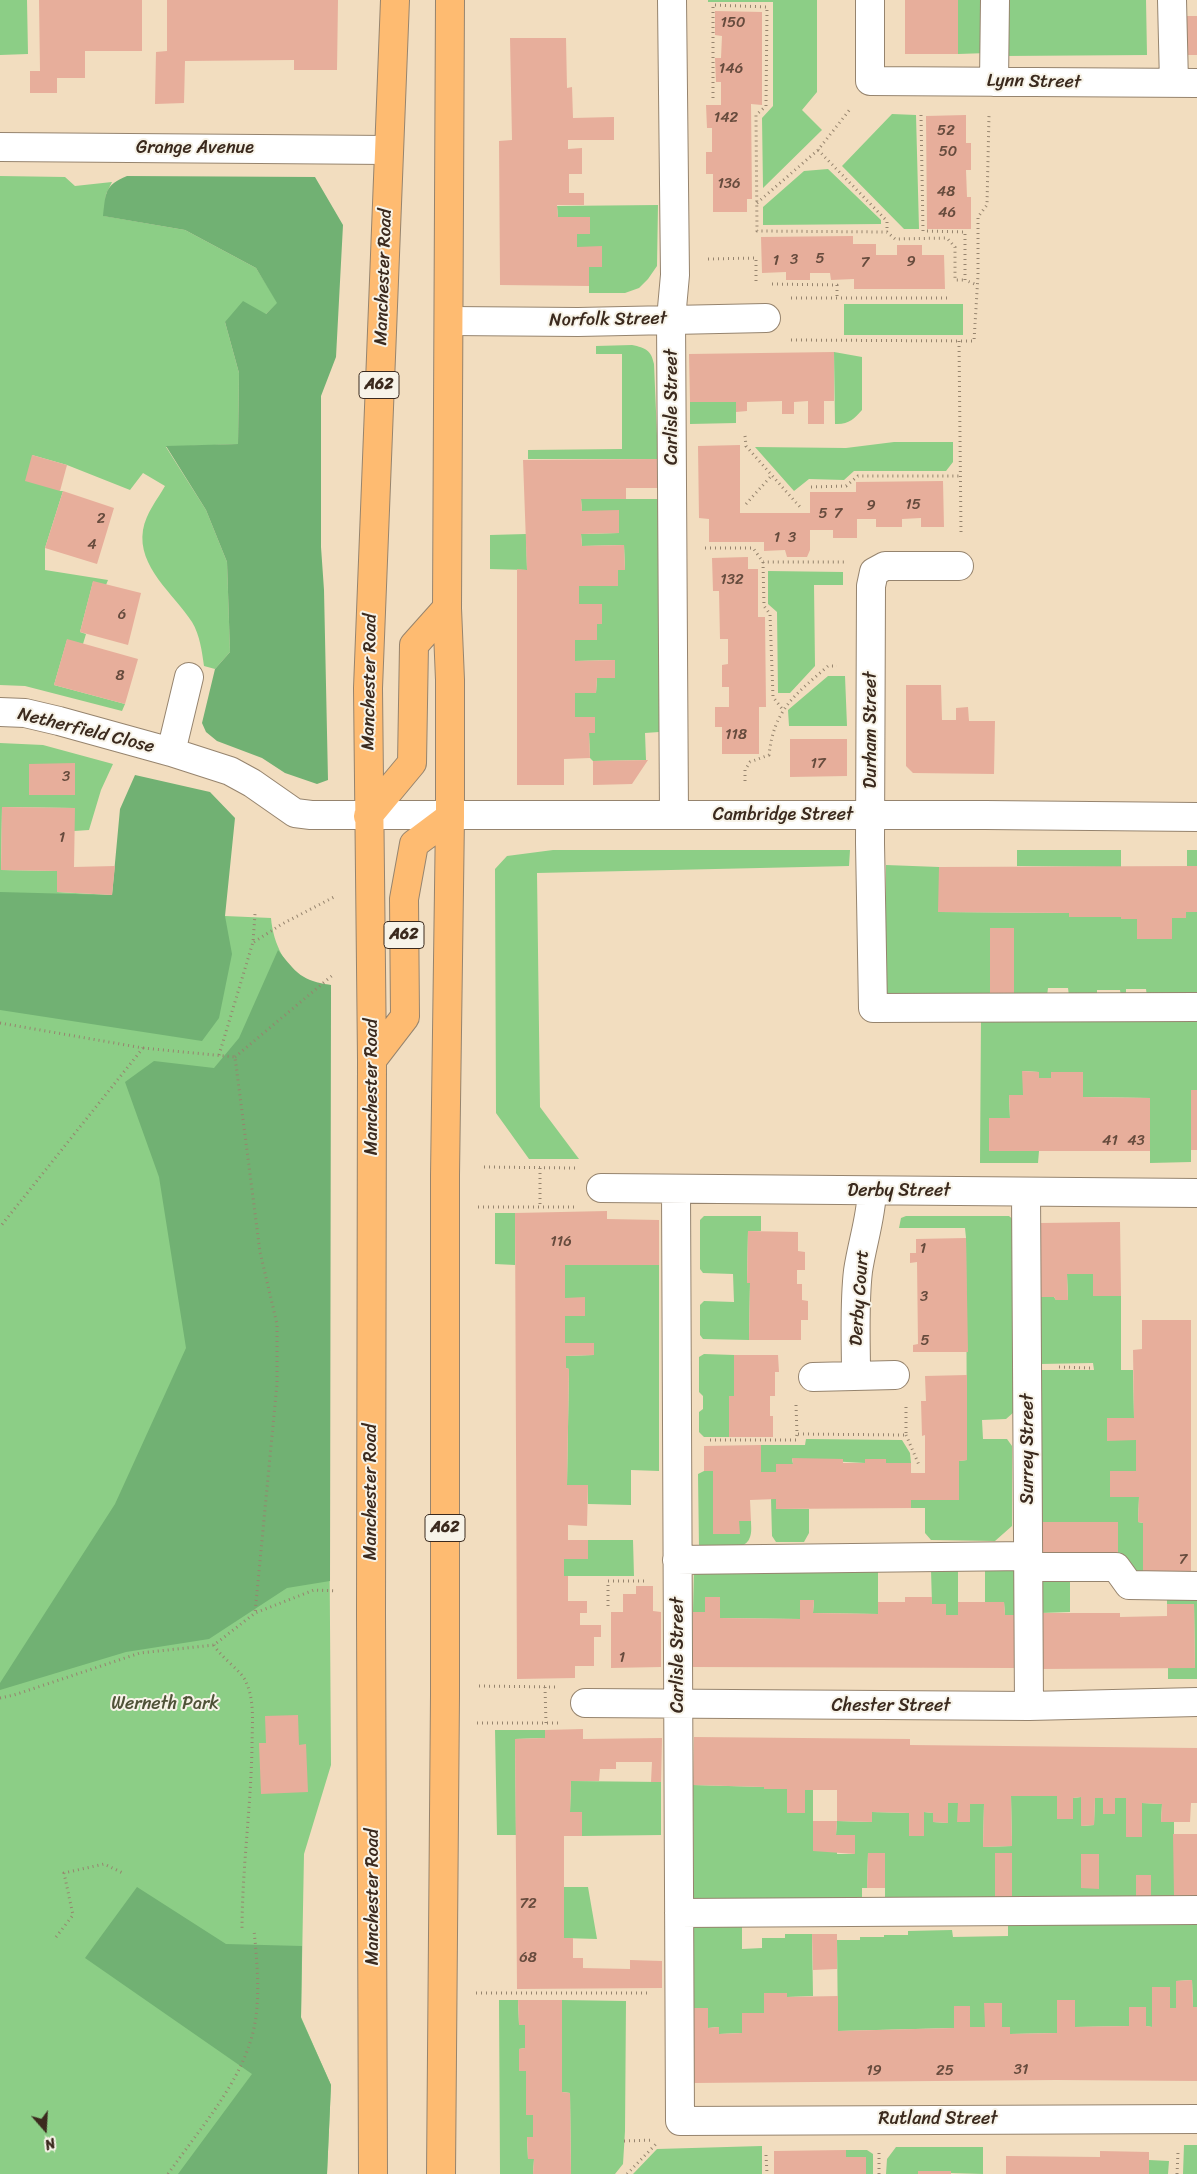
<!DOCTYPE html>
<html>
<head>
<meta charset="utf-8">
<style>
  body { margin:0 }
  #map { position:relative; width:1197px; height:2174px; overflow:hidden; background:#f2ddbf; font-family:Sriracha,sans-serif }
  canvas { display:block }
  .north { position:absolute; left:20px; top:2104px; width:50px; height:50px; -webkit-text-stroke:4px #f7f3e8; paint-order:stroke; rotate:161deg; font-size:14px; font-weight:700; line-height:20px; text-align:center; color:#3b2a1e }
  .north::after { content:''; display:block; margin:auto; width:18px; height:22px; background:#3b2a1e; clip-path:polygon(50% 0,100% 100%,50% 72%,0 100%) }
</style>
</head>
<body>
<div id="map">
<canvas width="1197" height="2174"></canvas>
<div class="north">N</div>
</div>
<script>
const g = document.querySelector('canvas').getContext('2d');
g.lineJoin = 'round';
function paint(path, color) { g.fillStyle = color; g.fill(path, 'evenodd'); }
function stroke(path, color, width, dash) { g.strokeStyle = color; g.lineWidth = width; g.lineCap = dash ? 'butt' : 'round'; g.setLineDash(dash || []); g.stroke(path); }
function write(font, color, halo, rows, align = 'center') {
  g.font = font + ' Sriracha,sans-serif'; g.lineWidth = 4; g.setLineDash([]); g.textBaseline = 'middle'; g.strokeStyle = halo; g.fillStyle = color; for (const [text, x, y, turn = 0] of rows) {
    g.save(); g.translate(x, y); g.rotate((+turn || 0) * Math.PI / 180); g.textAlign = isNaN(turn) ? turn : align; if (halo) g.strokeText(text, 0, 0); g.fillText(text, 0, 0); g.restore();
  }
}
paint(new Path2D(`
  M0,0H27L28,54L0,55Z
  M708,0H817V92L802,110L822,130L763,188L762,118L773,106V2H708Z
  M958,0H989L988,53L958,54Z
  M1005,0H1146L1147,55L1005,56Z
  M892,114L916,115L919,229H904L842,166Z
  M828,169L881,220V224L763,225V207L804,171Z
  M0,176L65,177L75,186L112,182L106,194L104,216L185,230L256,268L278,303L266,314L225,322L239,373L238,444L166,447L206,510L227,562L230,652L215,669L204,666C202,652 200,635 192,622C174,594 137,567 143,530C146,513 157,500 165,486L143,473L130,490L67,465L32,455L60,491H63L45,548V570L108,580L106,585L93,582L80,632L86,634L83,644L67,640L54,685L125,704L122,711L25,686L0,685Z
  M658,205L657,266L648,279L639,288L625,293H589V267H602V247H577V234H590V218L558,217L557,206Z
  M844,304H963V335H844Z
  M632,345C646,348 651,350 654,364L658,459H528V450L622,449V354H596V346Z
  M834,352L862,357V410C854,419 848,425 835,424Z
  M690,402H736V423L690,424Z
  M894,442H953V462L946,471H854L844,480L809,479L794,491L755,447L846,448Z
  M581,499H658L659,732L645,733L646,760L593,761L590,758L589,733L595,732V717H575V693H596L597,678H615V660L575,661V640H597V624H601L602,604H579V586H618V570L625,569L624,545L582,546L581,534L619,533V511H582Z
  M526,534L527,570L490,569V535Z
  M768,571L843,572V585H814L815,666L790,693H778L777,612L768,604Z
  M828,676H845L847,726H789L788,710Z
  M0,743L43,745L113,764L101,790L89,830L74,831V808L2,807L1,870L57,871V892L112,895L225,916L271,918C273,943 286,972 311,982C317,984 325,984 331,985L327,1198L331,1765L304,1854L301,2017L331,2085L327,2174H0ZM29,764H75V795H29Z
  M553,850H850L849,866L537,873L540,1107L579,1159H529L496,1113L495,869L507,856Z
  M1017,850H1121V867L1017,866Z
  M1187,850H1197V866H1187Z
  M886,865L939,867V912L1069,913L1070,917H1121V919H1137L1138,939H1171L1172,918H1186V912H1197V992H1194L1193,997H1147L1146,989H1126V996H1121L1120,990H1097V996H1069L1068,988H1048L1047,996L1014,995L990,929V995L886,997Z
  M981,1018H1197V1090H1191V1162L1150,1163V1098L1083,1097L1082,1072H1051V1078H1039V1072L1023,1071V1095H1009L1010,1118H989V1151H1039L1038,1163H980Z
  M495,1213H515V1265L495,1264Z
  M704,1216H761V1231H748L747,1282L750,1283L749,1340L703,1339L700,1335V1305L704,1301L734,1302L733,1274L703,1273L700,1269V1220Z
  M906,1216H1009L1016,1222L1017,1355L1013,1358L1014,1412L1006,1419L982,1420L983,1439H1007L1012,1446V1526L995,1541L931,1540L925,1533V1508H911V1500H959V1461L967,1460L966,1238L965,1228H899L901,1218Z
  M565,1265H659V1471L631,1470V1505L588,1504V1485H567L569,1369L566,1368V1356L593,1355L594,1343H565V1316H585V1298H565Z
  M1067,1274H1093V1296H1121V1370H1133L1134,1418H1107V1440H1136V1471H1110V1496L1139,1497L1138,1522L1143,1523V1577L1118,1559L1117,1522H1041L1040,1370H1094L1093,1363L1041,1364V1297H1054L1056,1300H1068Z
  M704,1354L734,1355V1396L729,1397V1437H704L699,1432V1412L703,1409V1396L699,1392V1357Z
  M806,1439L902,1440L910,1453L911,1463H886V1459H866L865,1463L792,1459L793,1464H776V1472H761V1445H805Z
  M704,1471H713V1534H739V1521H751C751,1526 752,1532 750,1537C745,1554 713,1547 699,1547L698,1474Z
  M771,1499H776V1509H809V1533L804,1542H776L772,1536Z
  M588,1540H633L634,1576H564V1559H587Z
  M694,1569H878V1614L813,1613L814,1600H800V1619L720,1618V1597L705,1612H693Z
  M931,1570H958V1615H946V1604H932Z
  M985,1570H1014V1615H1005L1004,1602H985Z
  M1040,1577H1070V1612L1040,1613Z
  M1197,1593V1679H1168V1668L1195,1667L1194,1604H1167V1594Z
  M495,1730H545V1738L515,1739L516,1835H497Z
  M571,1781L661,1782V1835L582,1836V1813L570,1812Z
  M693,1785L764,1787V1789H787L788,1813H805V1790H813V1850L837,1851V1854H854L855,1835H836L837,1821L872,1822V1812L909,1813V1835L923,1836L924,1812L933,1813V1822L948,1823V1803H958V1822H970V1804H984L983,1847L1012,1846L1011,1796H1057L1058,1819H1072L1073,1798L1081,1797L1082,1826L1094,1825L1095,1798H1103V1814L1115,1798H1126L1127,1837H1142V1803L1162,1804L1161,1822H1174V1900H1151V1875H1136V1900H1012V1853H996L995,1900H957V1897H885V1853H868L867,1888H862V1901H694ZM1081,1854H1099V1888H1081Z
  M564,1887H588L597,1939L564,1938Z
  M1197,1923V2007H1193L1192,1980L1176,1981V2008H1170V1987H1152V2027L1146,2026V2007H1129V2026L1075,2027L1074,2000L1057,2001V2033L1010,2034V2027H1002V2003H985V2027H970L954,2006V2028L838,2031L837,1940H860V1937H884V1935H908V1931L952,1930L953,1937L1008,1936V1924Z
  M694,1926L742,1927V1949L762,1948V1938H785V1934H812L813,1996L787,1997L786,1993H764V2013H742V2033L719,2034V2027L708,2028V2008H693Z
  M499,2000H518L519,2024L525,2025V2048L519,2049V2070L526,2071V2115H533V2137H527L528,2159H534L533,2174H500Z
  M562,2000L626,2001L625,2131L623,2164L615,2174H571L570,2093L562,2092Z
  M1184,2145H1197V2174H1183Z
  M762,2146V2174H633L657,2149Z
  M896,2147H983V2174L951,2173L950,2171H918V2174H886L887,2159Z
  M846,2150H867L873,2154V2174H866V2157H846Z
  M1149,2160L1169,2161L1168,2174H1149Z`), '#8cce86');
paint(new Path2D(`
  M127,176L315,177L343,225L336,357L321,396V547L324,590L328,780L317,784L285,773L262,758L217,741L206,732L202,723L215,669L230,652L227,562L206,510L166,446L238,444L239,373L225,322L243,301L266,314L277,303L256,268L185,230L103,216C106,192 104,186 127,176Z
  M135,775L210,792L235,818L225,916L232,954L219,1018L202,1041L0,1010V892L112,895L120,809Z
  M278,950C296,973 302,981 331,985L330,1581L287,1588L209,1639L126,1652L0,1690V1683L115,1504L186,1348L159,1177L125,1082L154,1061L214,1068L239,1038Z
  M137,1887L226,1944L302,1946L301,2018L331,2085L327,2174H178L252,2074L85,1958Z`), '#71b173');
paint(new Path2D(`
  M39,0H142V51H85V78H57V93H30V71H40Z
  M167,0H338L337,70H294V60L185,61L184,103L155,104L156,52L167,51Z
  M905,0H958V54H905Z
  M715,11L762,12V105L751,104L752,199H747V212H713V174H706V152H712V128H707L706,105H721V82H716L715,58H721L722,36L715,35Z
  M1183,16H1197V55H1184Z
  M510,38H566L567,88L572,87L573,118L614,117V140H568V149L582,148V174H569V193H584V205H557L558,217H590V234H577V247L602,246V267H589V286L500,285L499,141L512,140Z
  M966,115V143H971V170H966L967,197H971V229H927L926,116Z
  M853,236V244H876V255H897V245H922V255H944L945,289H854V279L831,280L830,273H810V280H786V272L762,273L761,237Z
  M834,352V401H824V424H808V401L794,402V414H782V401L747,402V411L736,412V402H690L689,354Z
  M740,445V513H810V492H856V482L943,481L944,527H921V518L902,519V527H876V519H857V538H833V530H810V550L807,557H787L785,550L764,551V542H709V519L699,518L698,446Z
  M32,455L67,465L60,491L25,481Z
  M658,459L657,488H626V499H581L582,511L619,510V533L581,534L582,546L624,545L625,570H618V586H579V604H602V624H597V640H575V661L615,660V678H597L596,693H575V717H595V733H589L590,758L564,759V785H517V569L527,570L523,460Z
  M63,491L114,508L97,564L45,548Z
  M748,557V569H758V617H765L766,707H759V754H722V727H715V707H729V687H722V665L728,664V639H720L719,591H713L712,558Z
  M93,581L141,593L128,645L80,632Z
  M67,639L138,659L125,704L54,685Z
  M906,685H941L942,720H956V708L968,707L969,721H995L994,774L913,773L906,766Z
  M790,739H847V776L790,777Z
  M648,760L632,784L593,785V761Z
  M75,763V795H29V764Z
  M2,807L75,808L74,867L115,866L112,895L57,892V871L1,870Z
  M1197,866V912H1186V918H1172V939H1137V919H1121V917H1069V913L938,912L939,867Z
  M990,928H1014V995H990Z
  M1022,1071L1039,1072V1078H1051V1072H1083V1097L1150,1098V1151H989V1118H1010L1009,1095H1023Z
  M1191,1090H1197V1150H1191Z
  M607,1211V1219L659,1220V1265H565V1298L585,1297V1316H565V1343H594V1355L566,1356V1368L569,1369L567,1485H588L587,1526L568,1525V1540H588V1559H564V1576H568V1601H587V1613H580V1625H601V1637H594V1666H575V1678L517,1679L515,1213Z
  M1120,1222L1121,1296H1093V1274H1067L1068,1300H1056L1054,1297H1041L1040,1223Z
  M748,1231L798,1232V1251L805,1252V1270H797V1284H802V1300L808,1301V1320H801V1340H749L750,1283H747Z
  M966,1238L968,1352H913V1345L918,1344L917,1262L910,1263V1253H916V1239Z
  M1142,1320H1191V1577H1143V1523L1138,1522L1139,1497H1110V1471H1136V1440L1107,1441V1418H1134L1133,1350L1142,1349Z
  M734,1355H778L779,1372H775V1396H770V1416H773V1437H729V1396H734Z
  M967,1375V1460L959,1461V1500H911V1508L776,1509V1499L750,1500L751,1521H739L740,1534H713V1471H704V1446L761,1445V1472H776V1464H793L792,1458L843,1459V1463H865V1459H886V1463H911V1473H925V1435L922,1436L921,1401H926L925,1376Z
  M1041,1522H1118V1559H1040Z
  M636,1586H653V1611L661,1612V1667L611,1668V1612H623V1594H636Z
  M705,1597H720V1618L800,1619V1600H814L813,1613L878,1614V1602H905V1597H932V1604H946V1615H958V1602H1004L1005,1615H1014V1668L693,1667V1612H705Z
  M1167,1604H1194L1195,1668L1040,1669V1613H1120V1617L1167,1616Z
  M298,1715L299,1745L306,1744L308,1792L261,1794L259,1743H266L265,1716Z
  M583,1729V1739L662,1738L661,1782H651L652,1762H616V1769H600L599,1781H571L570,1812H582V1836H564V1938H573V1958H583V1968L630,1969V1960L662,1961V1988L517,1989L515,1739L545,1738V1730Z
  M694,1737L910,1739V1745L1197,1748V1803H1191L1190,1822H1161L1162,1804L1142,1803V1837H1126V1798H1115V1814H1103V1798H1095L1094,1825L1081,1826V1797L1073,1798V1819H1057V1796H1011L1012,1846L983,1847L984,1804H970V1822H957L958,1803H948V1823L933,1822V1813L924,1812V1836H909V1813L872,1812V1822L837,1821V1790H805V1813H787V1789H764V1787L693,1785Z
  M813,1821H837L836,1835H855V1854L813,1851Z
  M1173,1834H1197V1895H1174Z
  M868,1853H885V1888H867Z
  M995,1853H1012V1900H995Z
  M1081,1854H1099V1889L1081,1888Z
  M1136,1875H1151V1900H1136Z
  M812,1934H837V1969L813,1970Z
  M1192,1980L1193,2007H1197V2081L1057,2080L693,2083V2008H708V2028L719,2027V2034L742,2033V2013H764V1993H787V1997L838,1996V2031L954,2028V2006H970V2027H985L984,2003H1002V2027H1010V2034L1057,2033V2000H1075V2027L1129,2026V2007H1146V2026L1152,2027V1987H1170V2008H1176V1981Z
  M518,2000H562V2092L570,2093L571,2174H533L534,2159H528L527,2137H533V2115H526V2071H519V2049L525,2048V2025H519Z
  M846,2150V2157H866V2174H774V2151Z
  M1100,2151L1149,2152V2174H1006V2156L1100,2157Z
  M918,2171H951V2174H918Z`), '#e7ae9b');
const minor = new Path2D(`
  M672,0L675,275L671,319L674,815
  M870,0V81L1197,83
  M1172,0L1174,83
  M994,82L995,0
  M0,147L389,150
  M450,321L578,322L766,318
  M959,566H885L874,572L871,586L870,843L873,1008L1197,1007
  M0,712L25,713L59,721L171,752L230,771L252,783L295,813L311,815H985L1197,817
  M171,752L189,677
  M601,1188L1197,1193
  M676,1189L680,2121L1197,2119
  M1026,1192L1029,1706
  M856,1375C856,1341 854,1305 858,1271C862,1244 871,1218 872,1191
  M813,1377L895,1375
  M677,1560L1028,1556
  M1029,1567H1116L1129,1585L1197,1586
  M585,1703L1029,1706L1197,1702
  M679,1913L1197,1910`);
const highway = new Path2D(`
  M368,816L412,763L414,645L447,608
  M372,1060L405,1017L404,899L414,844L450,817
  M373,2174L371,1612L372,1060L368,688L395,0
  M441,2174L445,1695V1175L450,817V680L447,608L450,0`);
stroke(minor, '#96846e', 30);
stroke(highway, '#96846e', 30);
stroke(new Path2D(`
  M713,98V5L767,7L766,106L756,115L757,231L887,232L895,239L947,238L955,247V280H965
  M921,115L923,231L965,232V280L977,285
  M818,150L887,221V232
  M757,203L818,150L851,108
  M708,259L756,258V283H758
  M772,284L837,285V298
  M791,298H948
  M791,340L974,341L978,275V217L987,205L989,115
  M959,341L961,532
  M745,436L746,446L800,507
  M811,487L846,486L858,476H960
  M746,504L772,475
  M705,548H753L763,562H844
  M763,562L764,606L770,614L773,697L783,710
  M745,781V770L750,762L769,755C774,709 795,695 828,666H837
  M254,942L282,924L334,897
  M0,1023L143,1048L0,1227
  M143,1048L235,1057L260,1252L277,1324V1384L255,1613
  M219,1055L253,942L255,914
  M235,1057L334,974
  M484,1167L575,1168
  M540,1168V1207
  M478,1207H574
  M1059,1367L1091,1368
  M796,1405L797,1434L906,1435V1405
  M906,1435L919,1465
  M710,1440H796L797,1434
  M608,1606V1581H645
  M214,1645C221,1658 242,1671 246,1682C255,1701 252,1725 252,1746C251,1808 242,1869 242,1931
  M479,1686L556,1687
  M545,1687L546,1723
  M0,1698L14,1695L140,1653L214,1645L255,1613L314,1590L337,1591
  M477,1723H559
  M56,1937L73,1915L64,1873L104,1864L125,1874
  M476,1993H647
  M624,2141L654,2140
  M766,2155L767,2174
  M168,2174C200,2128 245,2079 255,2023C260,1996 257,1958 254,1931
  M627,2174L656,2144
  M879,2174V2152
  M1177,2174L1178,2152`), '#96846e', 3, [1, 4]);
stroke(minor, '#fff', 28);
stroke(highway, '#febb71', 28);
write('15px', '#664b3d', null, [
  ["150",733,23],
  ["146",731,69],
  ["142",726,118],
  ["52",946,131],
  ["50",948,152],
  ["136",729,184],
  ["48",946,192],
  ["46",947,213],
  ["5",820,259],
  ["3",794,260],
  ["1",776,261],
  ["9",911,262],
  ["7",865,263],
  ["15",913,505],
  ["9",871,506],
  ["5",823,514],
  ["7",838,514],
  ["2",101,519],
  ["1",777,538],
  ["3",792,538],
  ["4",92,545],
  ["132",732,580],
  ["6",122,615],
  ["8",120,676],
  ["118",736,735],
  ["17",818,764],
  ["3",66,777],
  ["1",62,838],
  ["41",1110,1141],
  ["43",1136,1141],
  ["116",561,1242],
  ["1",923,1249],
  ["3",924,1297],
  ["5",925,1341],
  ["7",1183,1560],
  ["1",622,1658],
  ["72",528,1904],
  ["68",528,1958],
  ["31",1021,2070],
  ["19",874,2071],
  ["25",945,2071]
]);
for (const [x, y, w] of [
  [379,385,40],
  [404,935,40],
  [445,1528,40]
]) { const box = new Path2D(); box.roundRect(x - w / 2, y - 13.5, w, 27, 4); g.fillStyle = '#f7f3e8'; g.fill(box); stroke(box, '#3b2a1e', 1); }
write('bold 16px', '#3b2a1e', null, [
  ["A62",379,385],
  ["A62",404,935],
  ["A62",445,1528]
]);
write('18px', '#3b2a1e', '#f7f3e8', [
  ["Lynn Street",1034,82,1],
  ["Grange Avenue",195,148],
  ["Manchester Road",384,277,-88],
  ["Norfolk Street",608,320,-1],
  ["Carlisle Street",672,407,-90],
  ["Manchester Road",370,682,-89],
  ["Durham Street",871,730,-90],
  ["Netherfield Close",86,731,14],
  ["Cambridge Street",783,815],
  ["Manchester Road",372,1087,-90],
  ["Derby Street",899,1191],
  ["Derby Court",860,1298,-86],
  ["Surrey Street",1028,1449,-90],
  ["Manchester Road",371,1492,-90],
  ["Carlisle Street",678,1655,-90],
  ["Chester Street",891,1706],
  ["Manchester Road",373,1897,-90],
  ["Rutland Street",938,2119]
]);
write('18px', '#4f5338', '#f7f3e8', [
  ["Werneth Park",165,1704]
]);
</script>
</body>
</html>
